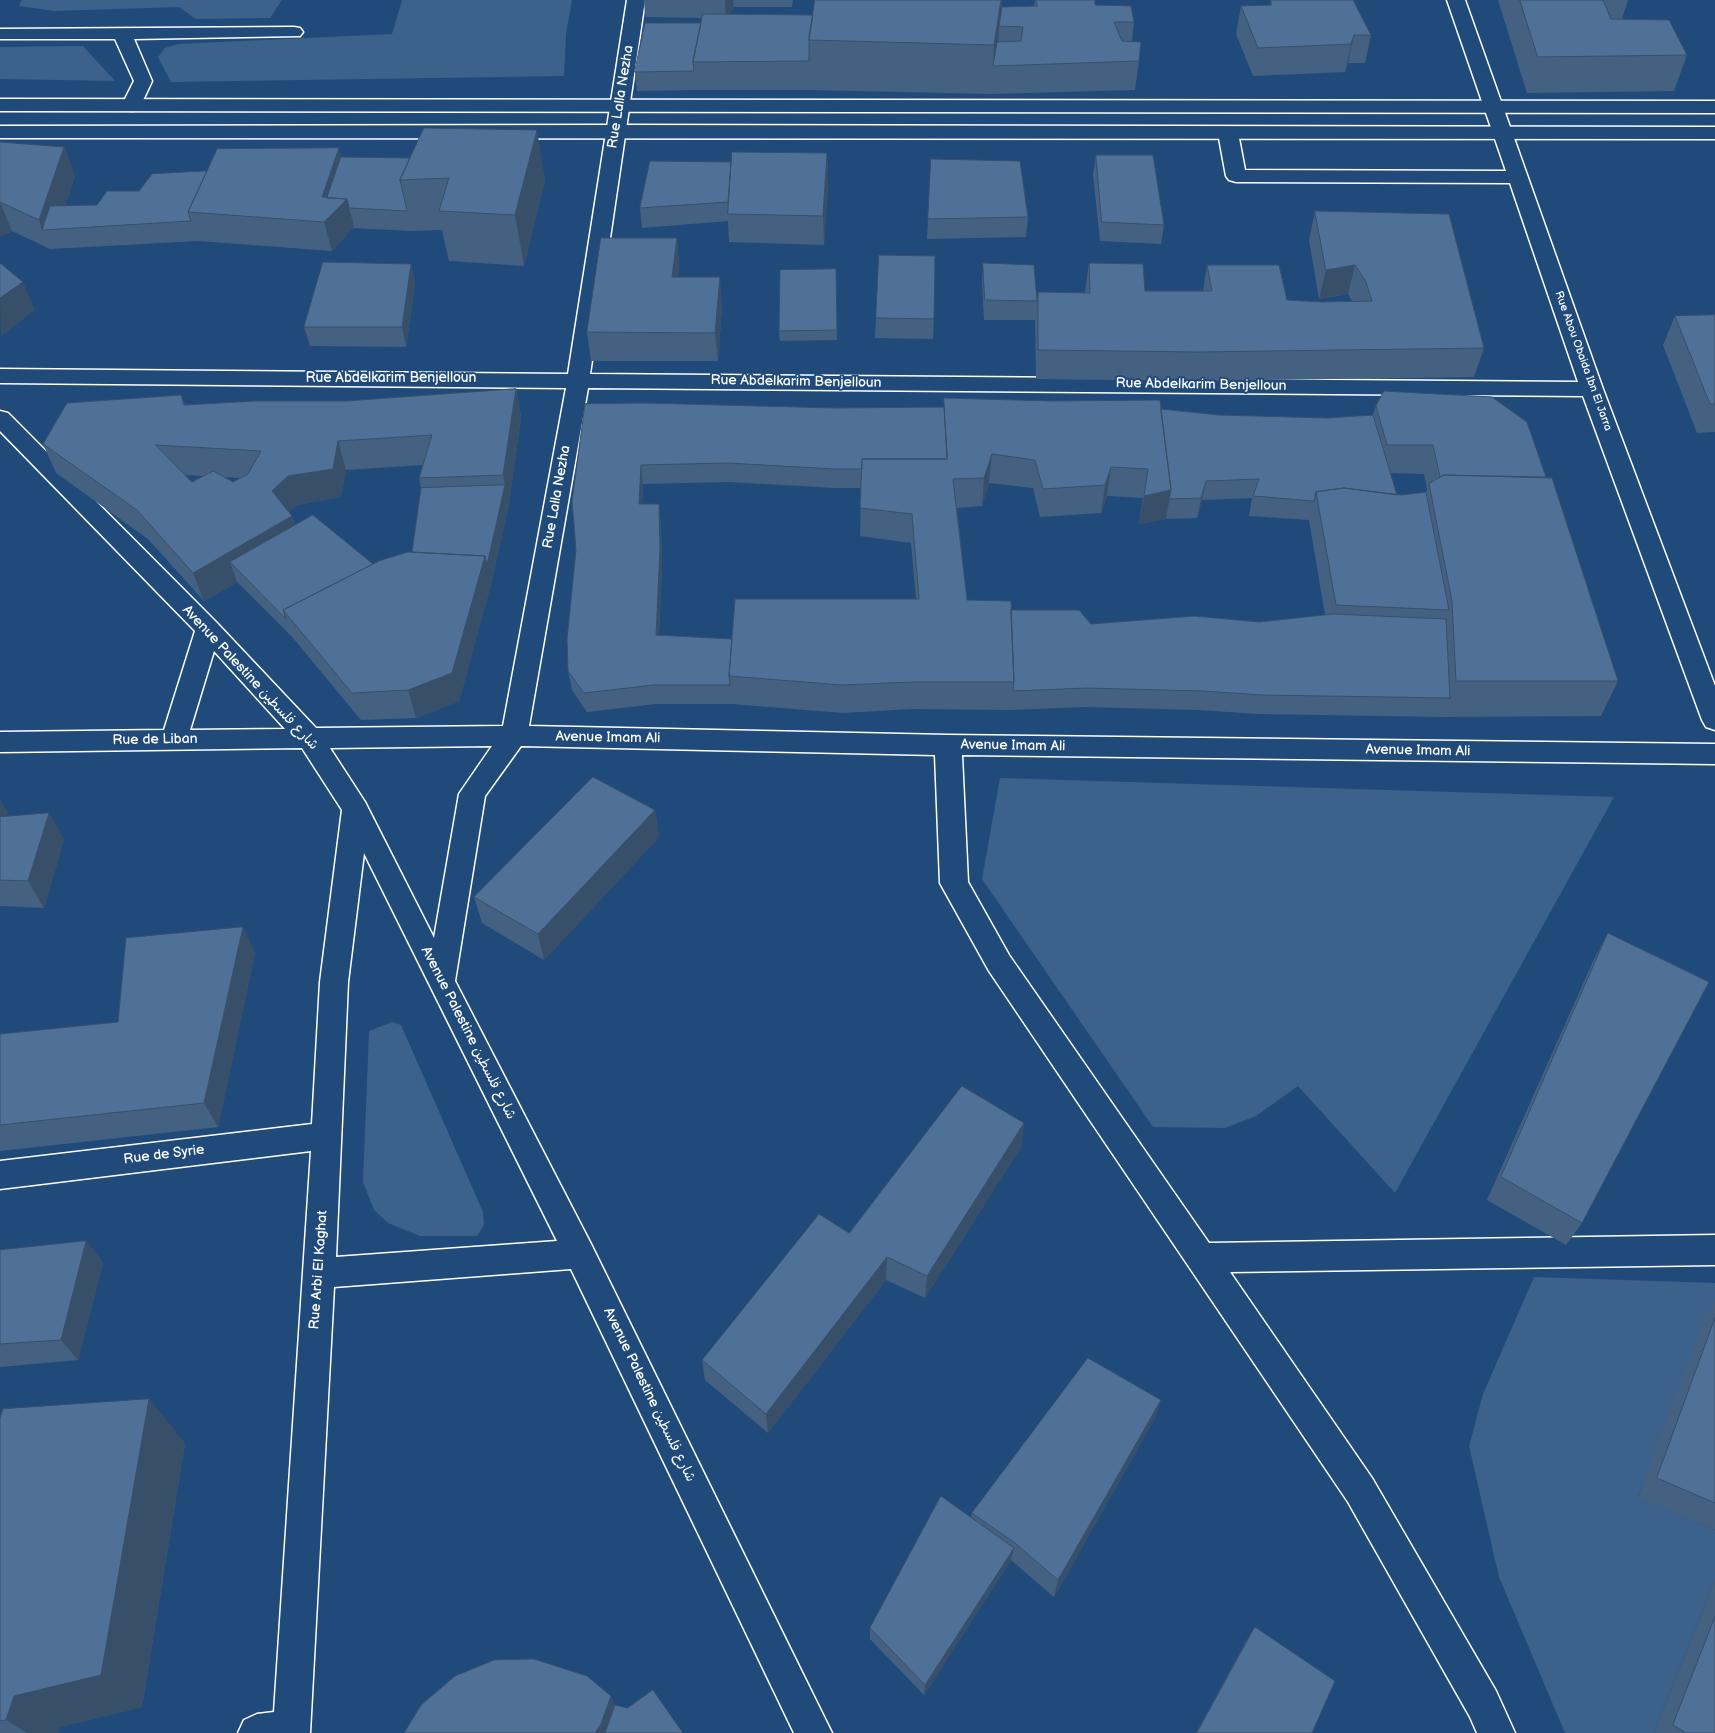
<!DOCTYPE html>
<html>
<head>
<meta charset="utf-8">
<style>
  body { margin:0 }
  canvas { display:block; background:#1f4a7a }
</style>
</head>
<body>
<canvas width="1715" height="1733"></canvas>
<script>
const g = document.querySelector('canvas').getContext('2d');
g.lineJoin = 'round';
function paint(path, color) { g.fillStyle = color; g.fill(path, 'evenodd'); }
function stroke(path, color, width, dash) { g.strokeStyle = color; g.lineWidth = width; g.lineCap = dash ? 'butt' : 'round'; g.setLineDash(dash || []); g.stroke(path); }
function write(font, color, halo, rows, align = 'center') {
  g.font = font + ' "Balsamiq Sans","Playpen Sans Arabic",sans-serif'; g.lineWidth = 4; g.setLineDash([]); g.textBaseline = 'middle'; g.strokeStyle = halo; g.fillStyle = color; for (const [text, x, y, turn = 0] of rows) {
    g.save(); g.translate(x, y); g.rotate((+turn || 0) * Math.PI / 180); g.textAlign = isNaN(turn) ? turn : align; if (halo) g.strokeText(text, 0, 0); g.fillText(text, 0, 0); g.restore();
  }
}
paint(new Path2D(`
  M22,0H282L270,18L196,19L179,7L54,11L19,6Z
  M402,0H572L566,34L564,76L171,82L158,57L165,48L178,44L392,34Z
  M83,46L115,81L0,79V47Z
  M1000,778L1614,797L1395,1193L1298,1086L1256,1116L1225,1128L1153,1127L982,879Z
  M392,1022L401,1025L483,1212L484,1225L477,1236H420L388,1223L374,1210L363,1182L369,1031Z
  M1534,1277L1715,1283V1318L1638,1496L1715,1530V1580L1654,1733H1565L1499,1577L1469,1446L1483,1394Z`), '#3c618b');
const minor = new Path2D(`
  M627,0H645L590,374L1578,382L1510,183L1236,182L1229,180L1226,176L1218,133L1221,129L1228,127L1235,129L1238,133L1245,170L1506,171L1447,0H1465L1603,389L1715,686V730L1706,727L1702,720L1583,396L588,388L529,726L948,735L1715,744V764L962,755L968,882L1009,955L1209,1243L1715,1235V1265L1230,1272L1372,1478L1496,1691L1515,1733H1477L1470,1717L1348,1502L989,971L940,883L935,755L521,746L485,796L455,981L591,1244L832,1733H794L571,1269L334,1287L310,1733H238L244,1720L257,1714L274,1712L311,1151L0,1189V1161L312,1124L320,982L342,810L302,748L0,752V732L164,730L195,631L0,431V411L8,413L217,623L316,728L503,726L566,388L0,383V369L568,374ZM214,651L285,729L190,730ZM492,746L459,794L434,938L365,802L330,748ZM364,853L557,1241L336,1257L348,982Z
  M294,27L300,28L303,32L300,36L134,39L152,81L139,109L132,111L125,109L122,105L134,81L115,39H0V29Z`);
const major = new Path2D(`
  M0,99L1715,101V113L0,111Z
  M616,125L1715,127V139L0,138V126Z`);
stroke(minor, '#fff', 3);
stroke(major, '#fff', 3);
paint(minor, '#1f4a7a');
paint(major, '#1f4a7a');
paint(new Path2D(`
  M644,0H793L792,7H734L729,14L813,15L815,0H1002V7L1034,6L1035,0H1095V5L1134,22L1132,41L1139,61L1135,90L991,94L810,90H695L637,91L635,72L701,23L702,18L645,17Z
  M1271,0H1353L1371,35L1365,63H1348L1345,72L1253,76L1236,34L1241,6L1270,5Z
  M1498,0H1628L1622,19L1687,55L1674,91L1527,93Z
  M0,142L64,147L75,176L65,206L97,205L139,191L207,171L341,157L545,180L524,266L449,261L442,230L411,231L353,228L332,251L198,241L50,249L12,231L0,237Z
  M827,153L828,182L824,245L729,242L728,221L642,228L640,208L731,162Z
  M1096,155L1164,225L1161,244L1100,241L1093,174Z
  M931,159L1028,217L1026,237L927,239Z
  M1315,211L1484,348L1474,377L1194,381L1036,379L1035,320L1038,292L1085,293L1089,263L1145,291H1203L1207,265L1287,300L1322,302L1352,301L1348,294L1319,299L1309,240Z
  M677,238L679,267L678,277L722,306L718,361H591L587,332Z
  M983,263L1037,301L1035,320H984L982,283Z
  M411,264L415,284L406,347L310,346L304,327Z
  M836,269L837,340L780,341L779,331Z
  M1715,315V432L1697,433L1663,345L1675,316Z
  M876,318L934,319L933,339L875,338Z
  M516,389L521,417L509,504L491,584L459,701L416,718L361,720L293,638L237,582L204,601L148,539L56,473L43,444L181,395L185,405L346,401ZM423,465L419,478L421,488L412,552L373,564L295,526L292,516L289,512L297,505L341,497L346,470ZM185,475L203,476L192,482ZM225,477L240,478L233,482Z
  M944,398L1161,409L1219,415L1327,418L1373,415L1376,406L1546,477L1618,681L1601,716L1442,717L1258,714L1199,710L1083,707L1011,710L913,709L843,713L732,704H656L587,712L572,690L568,671L644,403L835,408L944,407ZM1390,473L1424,474L1427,489L1426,492L1402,495H1397ZM729,482L835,488H861L860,536L911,543L916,599L732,639L659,635L662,569L661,524L642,504L643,484ZM989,483L1033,488L1040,517L1101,513L1107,496L1143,498L1139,524L1166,519L1197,518L1202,500L1252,498L1249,516L1309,520L1325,615L1259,622L1091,624L1011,610L967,600L957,508L982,506Z
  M0,799L7,812L5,817L64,839L44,908L0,906Z
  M655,810L659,837L544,960L482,923L474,897Z
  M1608,933L1582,1223L1566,1245L1487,1200L1594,959Z
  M255,953L218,1127L0,1151V1034L118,1022Z
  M1024,1123L1021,1147L925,1298L886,1280L768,1433L705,1380L702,1360L849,1233Z
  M86,1241L103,1263L78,1360L0,1367V1250Z
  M1715,1302V1530L1638,1497L1706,1313Z
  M1161,1400L1154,1420L1054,1597L1011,1560L924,1695L870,1639V1628L971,1518L972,1513Z
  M0,1418L185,1443L142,1707L60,1727L58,1733H0Z
  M1715,1580V1733H1654Z
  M1255,1627L1312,1733H1196L1245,1643Z`), '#456182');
paint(new Path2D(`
  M725,0H733L734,7L726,19Z
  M1001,0H1002L1001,26H999L998,52L993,66L994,45Z
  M1354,35L1348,63L1345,72L1351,44Z
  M537,130L545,180L524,266L515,215Z
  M64,147L75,176L57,229L42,230L39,220Z
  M339,148L346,177L336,207L322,197Z
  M827,153L828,182L824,245L823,216Z
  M347,199L354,227L332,251L324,222Z
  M0,202L12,231L0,237Z
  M677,238L679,267L675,305L672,277Z
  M411,264L415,284L406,347L402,327Z
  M1355,265L1348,294L1319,299L1326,270Z
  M720,277L722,306L718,361L715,333Z
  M23,282L35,310L1,336L0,298Z
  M516,389L521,417L509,504L491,584L487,565L505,485L503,475Z
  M338,441L346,470L341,497L297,505L282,519L272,491L288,476Z
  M992,454L989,483L982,506L984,478Z
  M641,465L643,484L641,523L639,504Z
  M1111,467L1107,496L1101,513L1105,485Z
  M1206,481L1202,500L1197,518L1201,498Z
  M1171,490L1166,519L1139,524L1144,496Z
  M659,504L661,524L662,569L658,654L656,635Z
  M292,516L301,545L230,562L237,582L204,601L193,573Z
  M485,556L491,584L459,701L416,718L408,690Z
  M0,799L7,812L0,827Z
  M655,810L659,837L544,960L538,934Z
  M49,813L64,839L44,908L28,881Z
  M243,927L255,953L218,1127L204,1103Z
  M1024,1123L1021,1147L925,1298L927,1276Z
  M86,1241L103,1263L78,1360L61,1340Z
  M887,1257L886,1280L768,1433L766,1414Z
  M149,1399L185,1443L142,1707L60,1727L58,1733H27L6,1720L14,1696Z
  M1161,1400L1154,1420L1054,1597L1058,1580Z
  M1014,1548L1011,1560L924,1695L925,1685Z
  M611,1696L617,1710L609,1733H595Z`), '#384f6a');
const building = new Path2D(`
  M815,0H1001L994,45L809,40Z
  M1036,0H1095V5L1131,6L1134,22H1114L1122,41L1141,42L1139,61L993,66L997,42L1021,41L1023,27L999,26L1002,7L1037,6Z
  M1271,0H1353L1371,35H1354L1351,44L1258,48L1241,6L1271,5Z
  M1520,0H1603L1611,19L1669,20L1687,55L1538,57Z
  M703,14L813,15L809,40V61L693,62Z
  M645,23H701L693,62L694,71L635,72Z
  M424,128L537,130L515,215L439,211L449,178L400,180Z
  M0,142L64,147L39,220L0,202Z
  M339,148L322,197L347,199L324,222L188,212L217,149Z
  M732,152L827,153L823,216L728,214Z
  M1096,155H1153L1164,225L1102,222Z
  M341,157L410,158L400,180L407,211L349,208L347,199L327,198Z
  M931,159L1020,161L1028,217L928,219Z
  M650,161L731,162L728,202L640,208Z
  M207,171L188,212L191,221L42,230L50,206L97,205L107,191H139L152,174Z
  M1315,211L1449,214L1484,348L1199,352L1038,350V292L1090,293L1089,263L1143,264L1145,291H1212L1207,265H1279L1287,300L1322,302L1372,301L1366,282L1355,265L1326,270Z
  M601,238H677L672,277H720L715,333L587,332Z
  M879,255L935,256L934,319L876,318Z
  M323,262L411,264L402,327H304Z
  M0,263L23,282L0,298Z
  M983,263L1034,265L1037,301L985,300Z
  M836,269L837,330L779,331L780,270Z
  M1715,315V404H1710L1675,316Z
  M516,389L503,475L419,478L432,435L338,441L333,469L288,476L272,491L292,516L193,573L137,510L43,444L67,403L181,395L184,405L256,401H346ZM156,445L261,451L248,474L233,482L213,471L192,482Z
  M1384,391L1492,397L1527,422L1546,477L1444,475L1440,477L1433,445H1387L1376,406Z
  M944,398L1051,401L1160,400L1171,490L1144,496L1148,469L1111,467L1105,485L1043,489L1035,460L992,454L984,478L953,479L967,600L1011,601L1014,682H914L842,685L729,676L735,599H919L912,514L860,508L862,459H947Z
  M644,403L835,408L944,407L947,459H862V469H835L728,463L641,465L639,504H659L660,549L656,635L732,639L729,676L730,685H654L584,693L568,671L567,639L576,550L572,501L585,404Z
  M1161,409L1219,415L1327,418L1373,415L1397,495L1344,488L1316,492L1314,501L1253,496L1259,479L1206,481L1201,498L1169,499L1171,490Z
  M1444,475L1552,478L1618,681H1456L1452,601L1429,484Z
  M505,485L487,565L485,556L412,552L421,488Z
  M1344,488L1402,495L1426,492L1449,610L1336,605L1316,492Z
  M313,515L373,564L283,610L286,619L230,562Z
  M408,552L485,556L452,673L408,690L352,693L283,610L379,561Z
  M1011,610H1079L1091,624L1195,616L1259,622L1333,614L1446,619L1450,698L1262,695L1203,691L1086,688L1013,691L1014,682Z
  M593,777L655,810L538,934L474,897Z
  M49,813L28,881L0,880V817Z
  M243,927L204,1103L0,1125V1034L118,1022L126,938Z
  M1608,933L1709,982L1582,1223L1501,1177Z
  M962,1086L1024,1123L927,1276L887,1257L766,1414L702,1360L819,1214L849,1233Z
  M86,1241L61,1340L0,1344V1250Z
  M1715,1318V1503L1657,1478Z
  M1088,1358L1161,1400L1058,1580L1015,1543L972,1513Z
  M149,1399L101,1675L14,1696L6,1720L0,1721V1418L3,1409Z
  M941,1496L1014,1548L925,1685L870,1628Z
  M1715,1617V1733H1686L1673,1725Z
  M1255,1627L1335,1681L1312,1733H1197Z
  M534,1659L587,1676L611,1696L601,1724L595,1733H404L421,1705L455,1676L494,1660Z
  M653,1690L683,1733H605L615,1705L627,1708Z`);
paint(building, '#507197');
stroke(building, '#384f6a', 1);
write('11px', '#fff', '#1f4a7a', [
  ["Rue Abou Obaida Ibn El Jarra",1583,361,70]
]);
write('14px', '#fff', '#1f4a7a', [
  ["Rue Lalla Nezha",621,97,-81],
  ["Rue Abdelkarim Benjelloun",391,378],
  ["Rue Abdelkarim Benjelloun",796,382,1],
  ["Rue Abdelkarim Benjelloun",1201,385,1],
  ["Rue Lalla Nezha",557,497,-80],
  ["Avenue Palestine شارع فلسطين",250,678,47],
  ["Avenue Imam Ali",608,738,1],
  ["Rue de Liban",155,740,-1],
  ["Avenue Imam Ali",1013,746,1],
  ["Avenue Imam Ali",1418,751,1],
  ["Avenue Palestine شارع فلسطين",468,1033,63],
  ["Rue de Syrie",164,1155,-7],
  ["Rue Arbi El Kaghat",319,1270,-86],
  ["Avenue Palestine شارع فلسطين",649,1395,64]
]);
</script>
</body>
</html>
